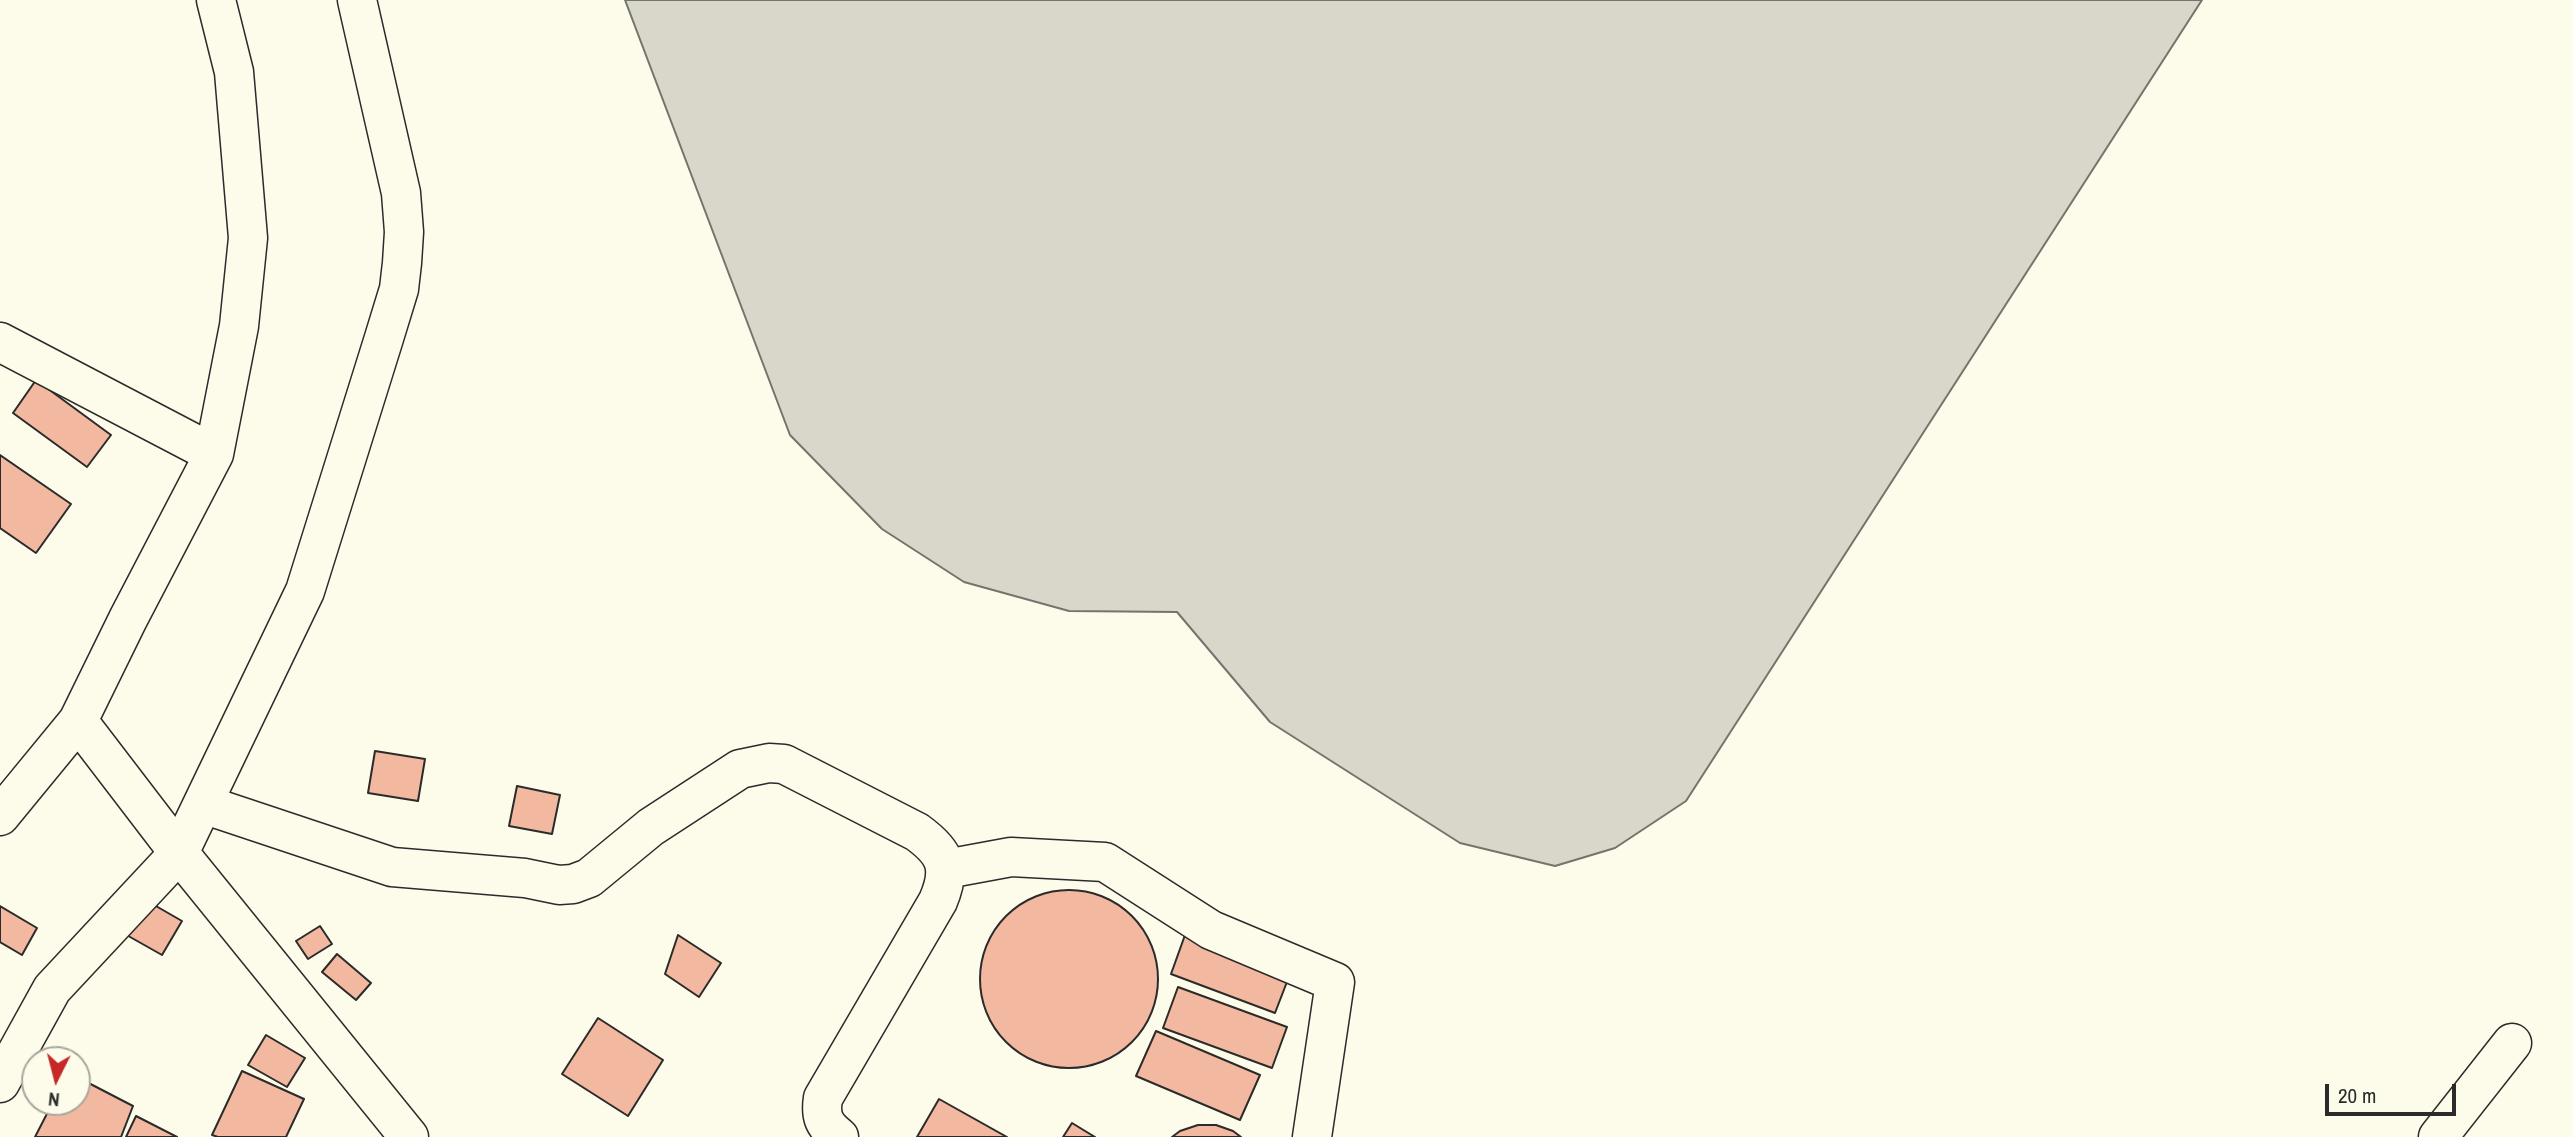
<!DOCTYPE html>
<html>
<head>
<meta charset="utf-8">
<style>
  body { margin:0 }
  #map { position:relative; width:2573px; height:1137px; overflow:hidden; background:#fdfbea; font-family:"Archivo Narrow",sans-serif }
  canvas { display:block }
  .north { position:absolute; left:21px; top:1046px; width:70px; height:70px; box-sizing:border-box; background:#fdfbea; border:2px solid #a9a89e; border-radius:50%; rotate:186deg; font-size:19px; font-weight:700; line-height:28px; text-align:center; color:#2b2b2b }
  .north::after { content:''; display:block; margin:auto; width:24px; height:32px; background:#c62828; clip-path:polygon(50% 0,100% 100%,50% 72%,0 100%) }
  .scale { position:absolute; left:2325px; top:1084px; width:131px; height:32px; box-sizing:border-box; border:4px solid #2b2b2b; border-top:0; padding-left:9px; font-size:21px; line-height:24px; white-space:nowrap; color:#2b2b2b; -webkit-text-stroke:5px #fdfbea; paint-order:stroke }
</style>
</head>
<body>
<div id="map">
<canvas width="2573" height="1137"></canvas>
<div class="north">N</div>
<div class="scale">20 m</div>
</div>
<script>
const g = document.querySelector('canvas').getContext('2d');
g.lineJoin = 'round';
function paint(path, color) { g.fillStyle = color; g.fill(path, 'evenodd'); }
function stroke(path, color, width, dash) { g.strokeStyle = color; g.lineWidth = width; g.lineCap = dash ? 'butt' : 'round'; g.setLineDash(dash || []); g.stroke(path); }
const water = new Path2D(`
  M625,0H2202L1686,801L1615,848L1555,866L1460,843L1270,722L1177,612L1069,611L964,582L882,529L790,435Z`);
paint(water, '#d8d7c9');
stroke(water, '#74746e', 2);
const building = new Path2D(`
  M36,380L111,435L87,467L13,413Z
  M0,455L71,504L36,553L0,528Z
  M375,751L425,759L418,801L368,793Z
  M517,786L560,795L552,834L509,826Z
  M980 979a89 89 0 1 1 178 0a89 89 0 1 1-178 0Z
  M142,898L182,921L162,955L123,933Z
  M0,906L37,928L22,955L0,942Z
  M320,926L332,944L308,959L296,941Z
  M678,935L721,963L699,997L665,974Z
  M1185,935L1290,974L1275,1013L1171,974Z
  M337,954L371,983L356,1000L322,972Z
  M1178,987L1287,1027L1272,1068L1163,1028Z
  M598,1018L663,1060L628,1116L562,1074Z
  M1156,1031L1260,1075L1240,1120L1136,1076Z
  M266,1035L305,1058L287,1087L248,1065Z
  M242,1071L304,1099L286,1137H218L212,1135Z
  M77,1077L133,1106L121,1137H35L53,1102H77Z
  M939,1099L1007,1137H917Z
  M136,1116L177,1137H126Z
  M1072,1123L1095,1137H1063Z
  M1198,1125H1216L1233,1131L1241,1137H1172L1180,1131Z`);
paint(building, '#f2b8a0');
stroke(building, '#2b2b2b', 2);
const minor = new Path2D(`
  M0,342L214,454
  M78,721L179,853L409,1137
  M203,804L392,867L525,878L559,885L573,884L589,878L651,827L740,769L769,763L784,764L917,832C946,853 952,868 938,901L823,1098C820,1117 824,1125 839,1137
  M0,816L78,721L128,619L214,454L239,326L248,238L234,72L216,0
  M946,869L1011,857L1105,862L1211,930L1335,982L1312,1137
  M0,1083L52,989L179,853L305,591L384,338L399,289L402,263L404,232L401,193L357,0
  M2438,1137L2512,1043`);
stroke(minor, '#2b2b2b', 41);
stroke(minor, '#fdfbea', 38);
</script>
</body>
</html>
